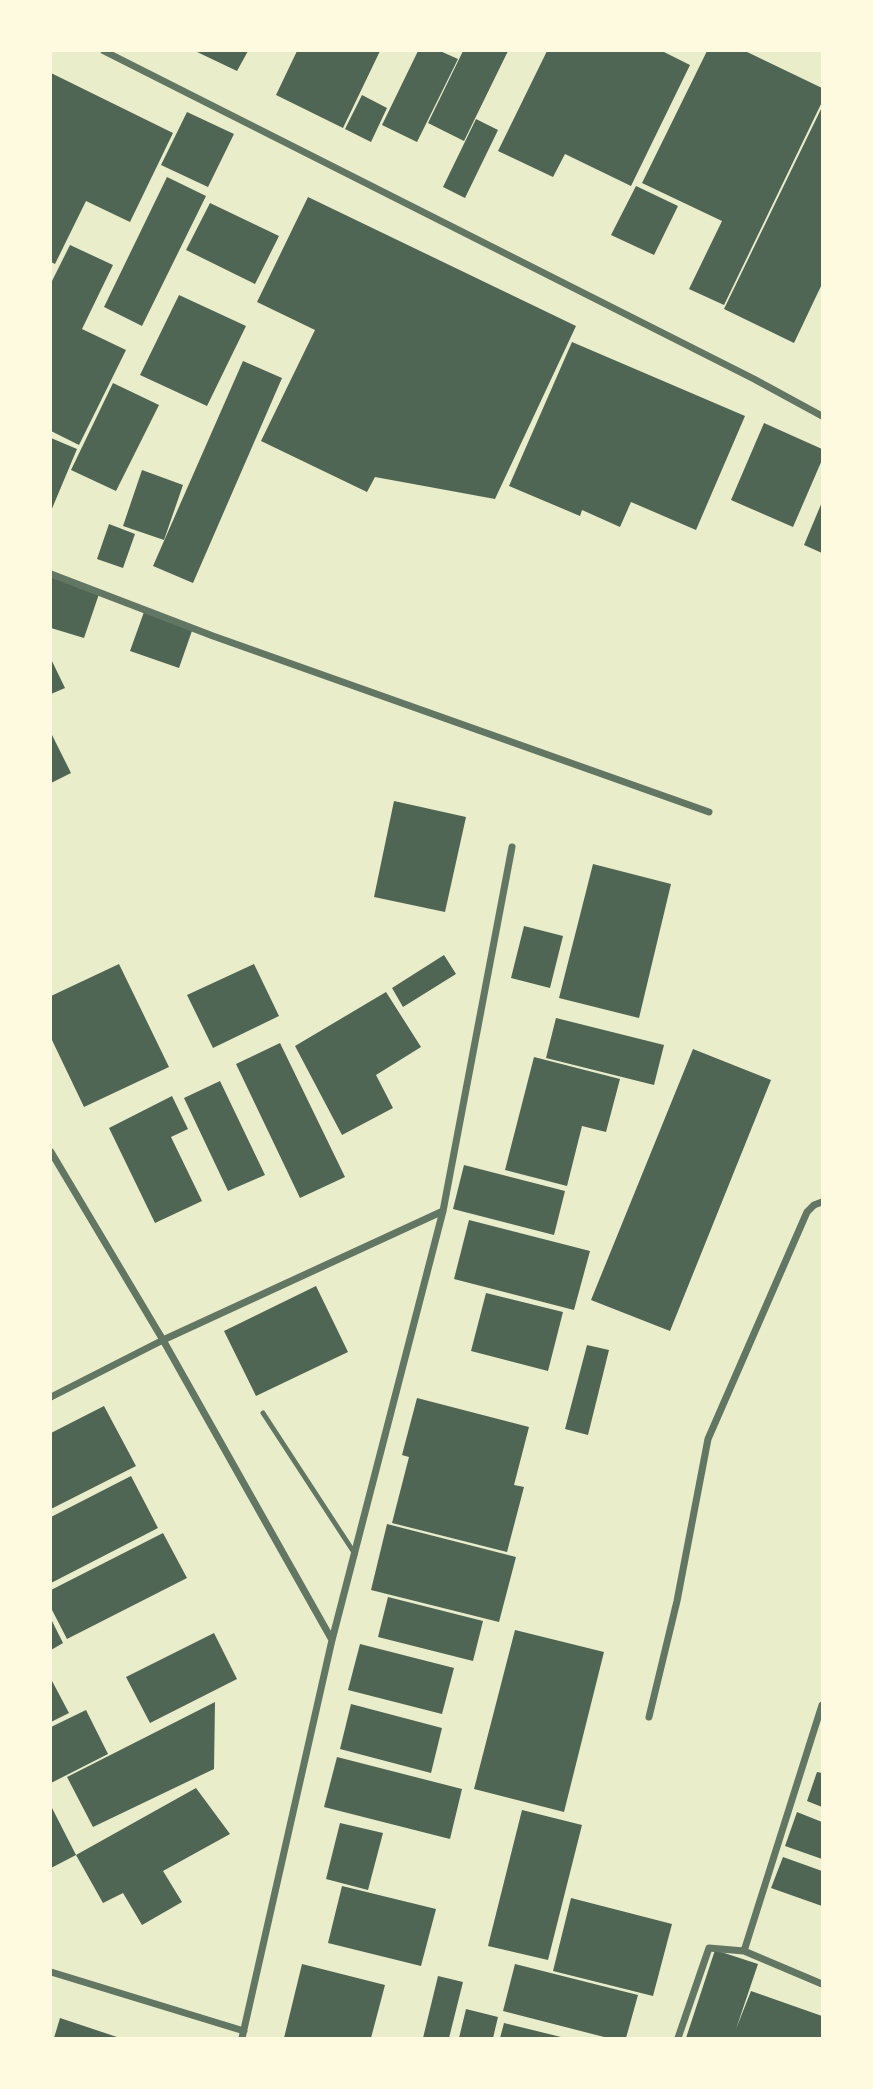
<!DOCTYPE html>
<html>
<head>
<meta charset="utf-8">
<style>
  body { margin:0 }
  #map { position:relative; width:873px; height:2089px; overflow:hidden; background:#e9edc9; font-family:Arial,sans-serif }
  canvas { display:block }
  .frame { position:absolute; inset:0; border:52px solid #fefae0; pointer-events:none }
</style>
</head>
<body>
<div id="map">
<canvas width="873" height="2089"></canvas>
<div class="frame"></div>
</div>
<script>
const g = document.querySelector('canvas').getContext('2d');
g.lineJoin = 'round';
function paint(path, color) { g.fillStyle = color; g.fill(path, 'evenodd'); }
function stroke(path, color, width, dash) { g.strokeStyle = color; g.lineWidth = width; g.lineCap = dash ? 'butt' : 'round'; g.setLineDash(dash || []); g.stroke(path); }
paint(new Path2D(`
  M195,51H248L237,71Z
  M297,51H380L343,128L276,95Z
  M418,51H440L458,59L417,142L382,125Z
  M463,51H508L464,141L428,123Z
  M547,51H662L690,65L631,186L565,154L553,177L498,151Z
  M707,51H745L822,88V102L724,305L689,289L722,221L642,183Z
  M51,73L173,133L130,222L86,201L55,264L51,262Z
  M362,95L387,108L371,142L345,129Z
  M822,107V284L794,343L724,309Z
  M187,112L234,134L208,187L161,165Z
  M476,119L498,130L465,198L443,187Z
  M167,177L206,196L142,326L104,307Z
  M636,186L678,206L654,255L611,235Z
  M308,197L576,326L495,499L375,477L367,492L261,441L315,330L257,302Z
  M210,203L279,236L255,284L186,250Z
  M70,245L113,265L82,329L126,350L79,445L51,431V283Z
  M179,295L246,326L207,406L140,375Z
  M572,342L745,416L696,530L631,502L620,527L582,510L580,516L509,486Z
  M243,361L282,378L193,583L153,566Z
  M113,383L159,405L116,491L71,470Z
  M764,423L822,449V460L793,527L731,500Z
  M51,438L77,449L51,511Z
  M142,470L183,485L164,540L123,526Z
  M822,502V553L804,545Z
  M109,524L135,534L123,568L97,559Z
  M51,577L99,594L84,638L51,628Z
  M144,612L193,628L179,668L130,651Z
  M51,659L65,688L51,694Z
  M51,733L71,773L51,783Z
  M394,801L466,817L445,912L374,897Z
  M593,864L671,884L639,1018L559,998Z
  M524,926L563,936L550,988L511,978Z
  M444,955L456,974L403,1007L392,988Z
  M119,964L169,1067L84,1107L51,1038V996Z
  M254,964L279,1016L213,1048L187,995Z
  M386,992L421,1047L376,1075L393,1108L342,1135L295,1046Z
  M556,1018L664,1045L654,1085L546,1058Z
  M280,1043L345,1177L300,1198L236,1064Z
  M693,1049L771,1080L670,1331L591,1300Z
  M534,1057L620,1079L606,1132L582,1126L567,1186L505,1170Z
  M220,1081L265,1175L228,1191L184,1098Z
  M172,1096L188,1129L171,1137L202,1201L155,1223L109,1128Z
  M464,1165L565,1191L554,1235L453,1209Z
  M469,1220L590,1251L574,1310L454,1279Z
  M316,1286L348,1352L256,1396L224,1331Z
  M486,1293L563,1312L548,1371L471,1351Z
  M587,1345L609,1350L588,1435L565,1429Z
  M417,1398L529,1427L514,1485L524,1487L507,1552L392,1523L409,1457L402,1455Z
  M104,1406L136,1466L51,1509V1433Z
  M131,1476L158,1528L51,1583V1517Z
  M387,1524L516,1557L499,1622L371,1590Z
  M163,1533L187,1578L67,1639L51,1608V1590Z
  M388,1597L483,1621L473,1661L378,1637Z
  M51,1619L63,1643L51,1650Z
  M515,1630L604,1652L564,1812L474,1789Z
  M214,1633L237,1679L150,1723L126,1677Z
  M360,1644L454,1668L442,1714L348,1690Z
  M51,1679L69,1713L51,1722Z
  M215,1702L214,1769L93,1827L67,1777Z
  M351,1704L442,1728L431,1773L340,1749Z
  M86,1710L108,1754L51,1783V1727Z
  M337,1757L462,1789L450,1839L324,1807Z
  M817,1772L822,1773V1807L807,1801Z
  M196,1788L230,1834L163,1871L182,1902L142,1925L123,1893L103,1903L76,1855Z
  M51,1806L76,1855L51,1868Z
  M522,1810L582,1825L548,1960L488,1946Z
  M797,1812L822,1822V1859L785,1846Z
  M340,1823L383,1833L368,1890L326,1879Z
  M783,1857L822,1871V1906L771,1888Z
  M342,1886L436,1909L421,1966L328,1943Z
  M571,1898L672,1924L653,1996L553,1971Z
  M715,1950L758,1964L736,2029L751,1991L822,2016V2038H686Z
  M302,1964L385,1985L371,2038H284Z
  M515,1964L638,1995L626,2038H608L503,2011Z
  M438,1976L463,1982L449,2038H423Z
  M466,2009L498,2017L493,2038H459Z
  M60,2018L120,2038H54Z
  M504,2023L561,2037V2038H500Z`), '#4f6655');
stroke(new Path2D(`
  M263,1413L355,1554`), '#617663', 5);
stroke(new Path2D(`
  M104,51L754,379L822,416
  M51,574L213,636L709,812
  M51,1152L163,1340L332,1640
  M51,1397L163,1340L443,1211
  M649,1717L677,1601L708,1439L807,1212L814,1205L822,1202
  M744,1951L822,1705
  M51,1972L244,2031
  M242,2038L332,1640L443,1211L512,847
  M678,2038L709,1948L744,1951L822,1984`), '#617663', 7);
</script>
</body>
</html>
